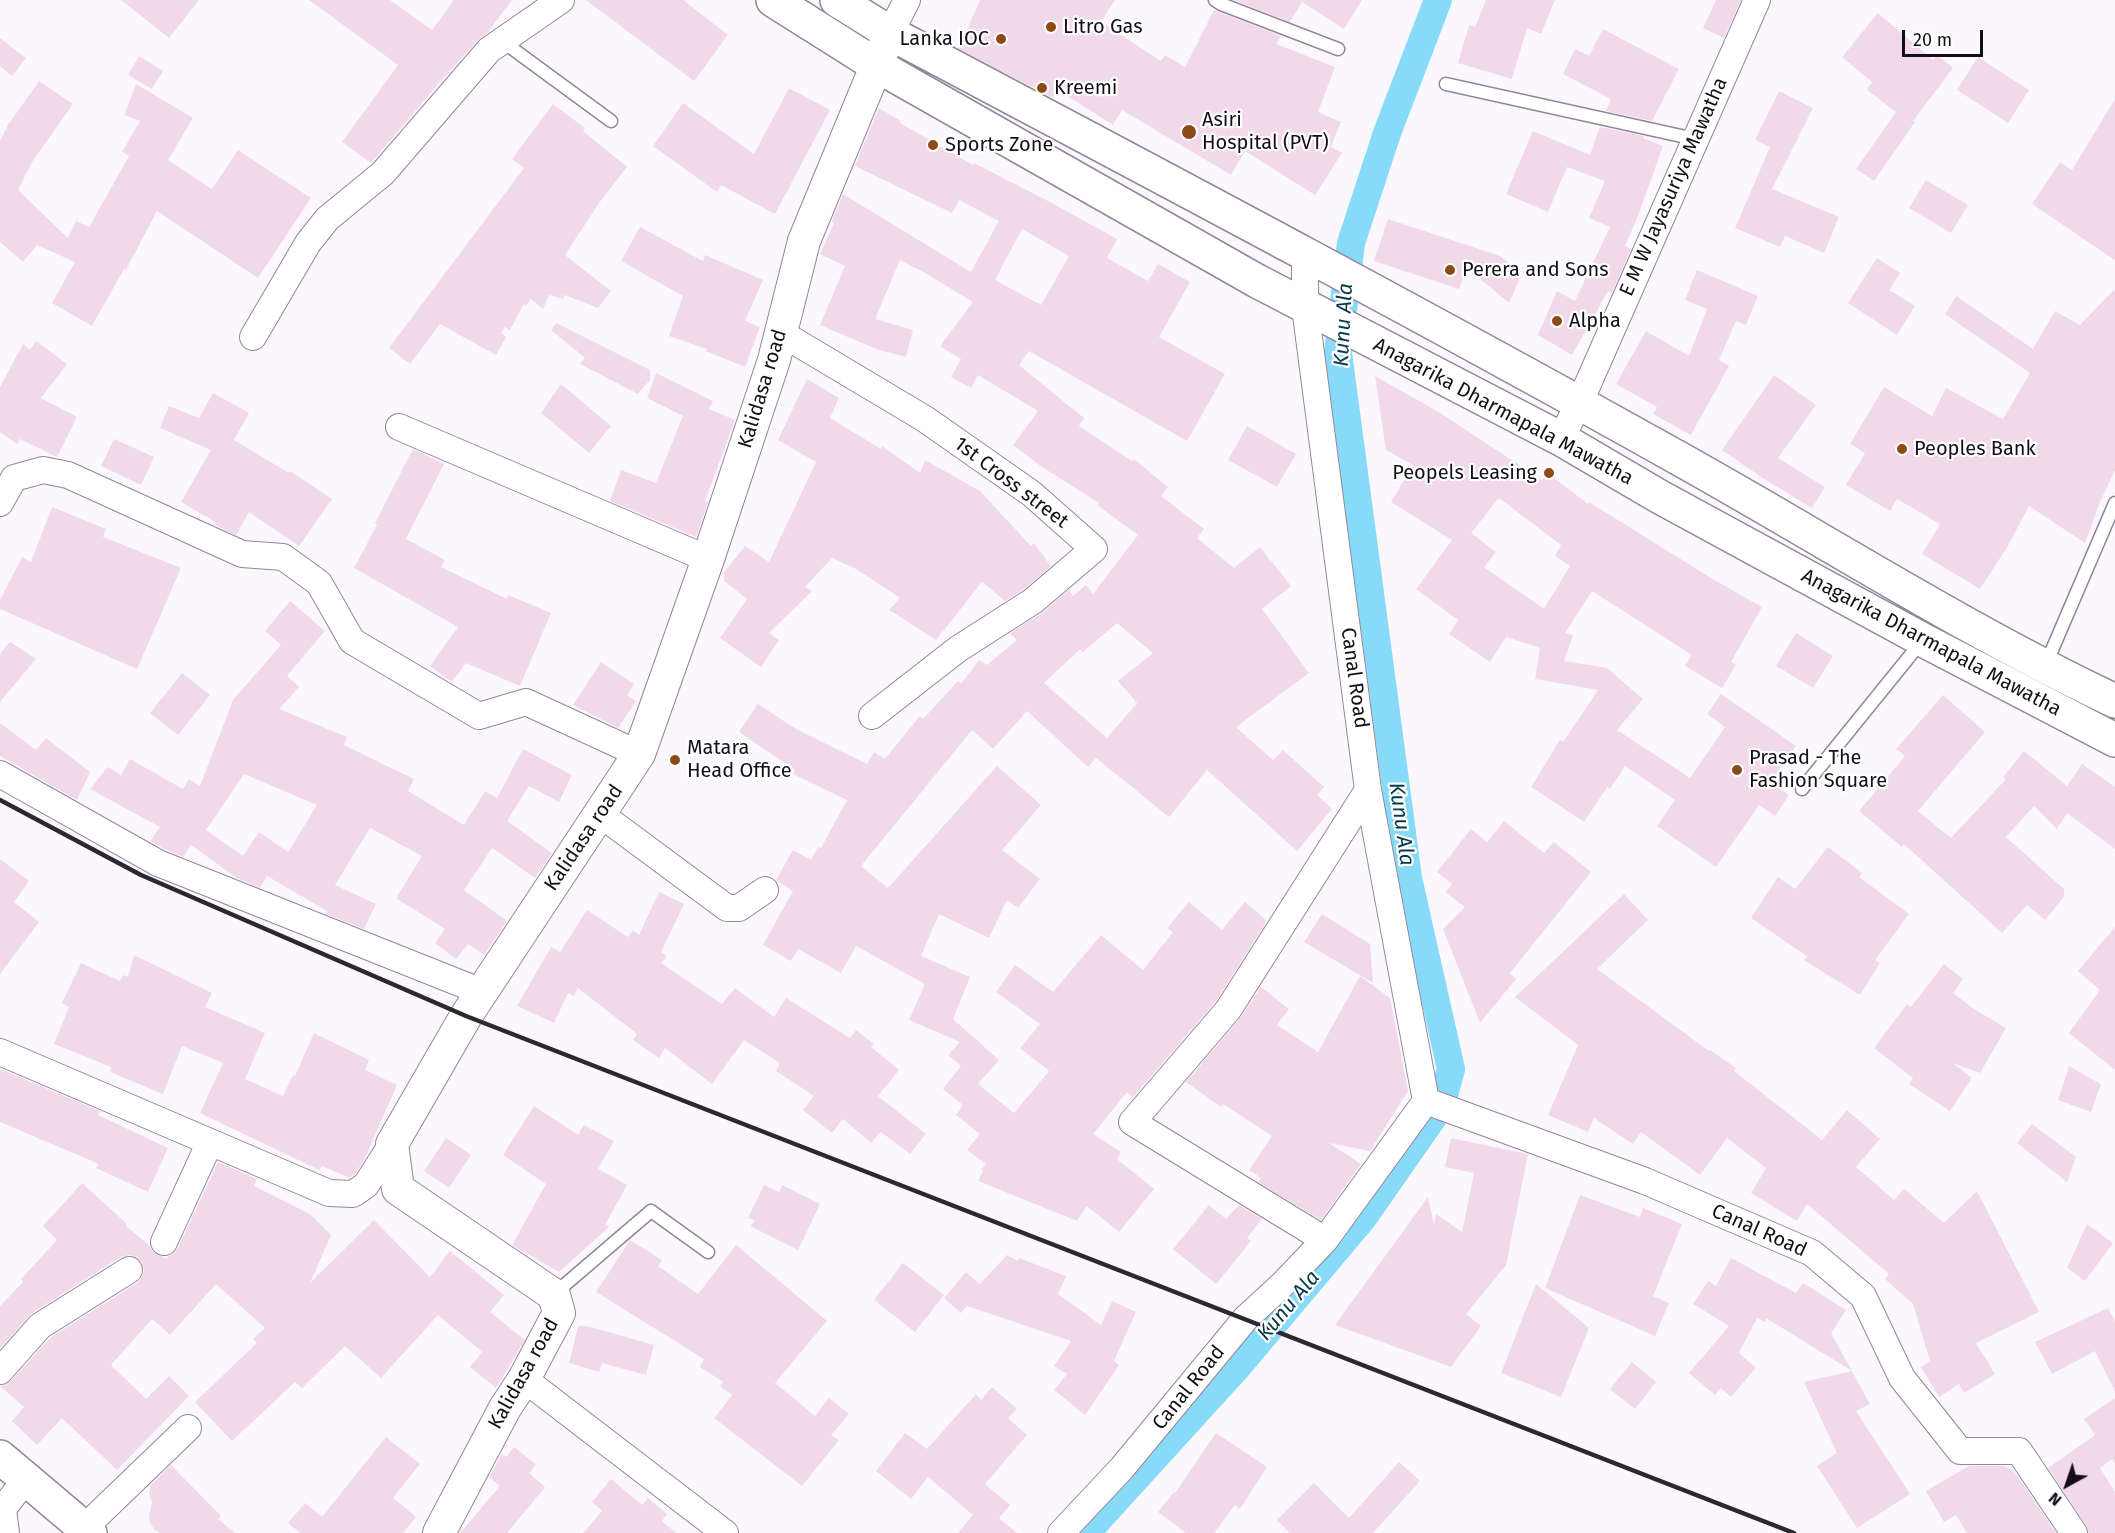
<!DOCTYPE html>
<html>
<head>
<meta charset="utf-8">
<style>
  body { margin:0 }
  #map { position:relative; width:2115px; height:1533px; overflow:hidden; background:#fbf8fd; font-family:"Fira Sans",sans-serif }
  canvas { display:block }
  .north { position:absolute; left:2037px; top:1455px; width:60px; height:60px; -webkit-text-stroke:4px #fff; paint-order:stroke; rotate:220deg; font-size:16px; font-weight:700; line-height:24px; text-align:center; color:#140f17 }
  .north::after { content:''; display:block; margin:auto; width:21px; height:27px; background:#140f17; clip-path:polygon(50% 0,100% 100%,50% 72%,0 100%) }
  .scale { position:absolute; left:1902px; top:30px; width:81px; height:27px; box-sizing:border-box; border:3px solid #140f17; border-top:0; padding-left:8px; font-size:18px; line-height:21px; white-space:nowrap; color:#140f17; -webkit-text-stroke:4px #fff; paint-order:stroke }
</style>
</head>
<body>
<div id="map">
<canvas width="2115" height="1533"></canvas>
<div class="north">N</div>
<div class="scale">20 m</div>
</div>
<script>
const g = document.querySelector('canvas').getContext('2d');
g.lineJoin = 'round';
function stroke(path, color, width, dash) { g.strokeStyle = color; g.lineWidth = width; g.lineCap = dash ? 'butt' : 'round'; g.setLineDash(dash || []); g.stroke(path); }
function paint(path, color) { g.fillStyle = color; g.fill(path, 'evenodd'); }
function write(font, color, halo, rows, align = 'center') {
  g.font = font + ' "Fira Sans",sans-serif'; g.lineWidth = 4.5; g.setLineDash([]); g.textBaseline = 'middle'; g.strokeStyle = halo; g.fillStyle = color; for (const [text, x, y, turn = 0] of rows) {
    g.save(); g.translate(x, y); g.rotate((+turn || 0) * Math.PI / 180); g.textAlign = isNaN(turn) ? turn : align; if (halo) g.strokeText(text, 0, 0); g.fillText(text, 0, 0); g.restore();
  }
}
stroke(new Path2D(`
  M1086,1533L1239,1365L1363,1218L1441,1106L1451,1069L1408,878L1338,353L1351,243L1387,133L1438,0`), '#87daf8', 28);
paint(new Path2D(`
  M121,0H199L169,38Z
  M309,0H390L432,30L454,0H512L487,33L478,40L439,83L371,163L342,142L398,65Z
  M586,0H683L728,35L694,81Z
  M980,0H1115L1101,22L1161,61L1165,55L1185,67L1214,10L1281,36L1276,44L1335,67L1318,112L1341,122L1331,147L1342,153L1315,195L1245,151L1231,175L1122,110L1113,125L1058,90L1053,98L959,49Z
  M1234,0H1362L1344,29L1302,2L1290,22Z
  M1486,0H1555L1541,34L1527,28L1512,79L1458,63L1469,25L1475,27Z
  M1716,0H1741L1724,38L1703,28Z
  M1878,13L1933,60L1937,55L1953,68L1913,121L1915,122L1874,181L1856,169L1896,112L1867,90L1872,82L1842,57Z
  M1603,29L1679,69L1652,121L1606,111L1611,99L1563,74L1575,49L1589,56Z
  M0,38L26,58L12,76L0,66Z
  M139,56L163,71L152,89L128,75Z
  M1978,57L2029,90L2008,123L1957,90Z
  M39,81L73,104L32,162L18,190L68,238L76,221L89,227L129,156L122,152L140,121L124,115L136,84L193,118L168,160L212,189L238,150L311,198L258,278L157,211L126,270L124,269L92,326L52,303L75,262L37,245L23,262L0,242V141L8,125Z
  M789,88L830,110L775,214L721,185L717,192L653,146L683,103L754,154Z
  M1779,91L1813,108L1772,189L1839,217L1824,253L1785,236L1780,247L1735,228L1770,147L1755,140Z
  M2115,99V260L2032,204L2060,162L2072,170Z
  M553,104L585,128L583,131L627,167L599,203L565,255L611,291L598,308L565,295L563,299L549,295L543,309L531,299L526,306L524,304L510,330L505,327L501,333L506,337L496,355L440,324L410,364L389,348L524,168L512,159Z
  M879,108L901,121L900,123L973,165L974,163L1050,202L1117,239L1107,258L1148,281L1158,264L1190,282L1159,337L1225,374L1187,441L1029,351L1019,365L1084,418L1079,426L1132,461L1134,459L1168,487L1161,496L1204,529L1197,538L1234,568L1260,547L1291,586L1262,609L1309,673L1236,727L1273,760L1283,750L1324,787L1317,795L1332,809L1297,851L1207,770L1169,817L1096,758L1088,767L1027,711L993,749L972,730L861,866L888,888L997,766L1041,805L1002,850L1040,879L1018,908L1007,900L989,938L939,914L921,956L970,977L953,1019L999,1060L978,1084L1014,1113L1049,1071L1020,1048L1040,1024L996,992L1015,965L1053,992L1101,935L1143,970L1173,932L1167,928L1189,902L1222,930L1245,902L1267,921L1216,1001L1133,1097L1127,1092L1093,1134L1121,1152L1117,1159L1154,1189L1119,1232L1087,1206L1077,1221L978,1181L983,1171L981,1169L986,1164L967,1150L980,1134L956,1115L963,1105L943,1089L961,1066L948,1055L960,1042L909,1020L925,984L856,946L841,973L798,949L791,961L763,945L793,891L776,880L793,850L811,860L818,847L821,848L847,800L793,774L795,770L739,732L758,704L796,729L867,764L874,752L885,759L920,716L923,719L958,681L961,684L979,660L987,665L1017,640L1010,633L1041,614L1069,590L1073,596L1086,585L1093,594L1138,535L1097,505L1099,503L1042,467L1013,445L1038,411L978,375L971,388L951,377L961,359L940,346L973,302L925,273L900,260L875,319L913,330L906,357L876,349L820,325L845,266L820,254L834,223L832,221L843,194L971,272L999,221L959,200L952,213L855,166ZM1022,229L1069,256L1041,305L995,280ZM1117,623L1153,653L1118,681L1137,703L1107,738L1044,683L1080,649L1083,652Z
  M1600,127L1644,136L1643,138L1663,146L1638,216L1625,246L1631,249L1612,293L1608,291L1572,355L1538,335L1557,291L1575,301L1610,227L1589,218L1605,181L1567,167L1548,212L1506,194L1533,131L1590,155Z
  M1926,180L1968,205L1951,233L1909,208Z
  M1388,219L1500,256L1522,274L1509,303L1466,267L1459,289L1374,261Z
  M640,227L703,261L705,255L763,280L745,321L760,327L745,367L706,351L707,349L669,336L683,296L621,261Z
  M1877,258L1900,273L1889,290L1915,306L1897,335L1848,303Z
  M1697,270L1758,296L1746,325L1736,321L1719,360L1729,366L1691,435L1653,414L1657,407L1616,384L1646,331L1689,356L1707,309L1685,300Z
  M2115,289V470L2100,502L2085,543L2029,506L2008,546L1980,589L1922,554L1940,524L1897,499L1890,511L1846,485L1865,453L1850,444L1884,387L1932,416L1946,388L2003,419L2030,373L1945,314L1956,296L2033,349L2055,311L2080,325Z
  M556,323L650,370V380L638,394L580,364L585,358L551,330Z
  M36,341L67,364L41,398L77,417L57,457L20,439L17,444L0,432V387L23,344L30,350Z
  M656,373L713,401L709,409L735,420L705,501L708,502L696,537L610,501L621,470L656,483L683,416L647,398Z
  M1774,375L1816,405L1778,458L1825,487L1812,508L1764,479L1722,450Z
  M1375,376L1442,414L1542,480L1548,473L1588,504L1589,502L1711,578L1762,607L1731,662L1736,665L1722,688L1685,666L1692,655L1592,591L1565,633L1573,635L1564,661L1607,668L1643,699L1617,730L1690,778L1725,727L1707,714L1721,694L1796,746L1770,782L1789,795L1775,816L1759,805L1716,867L1657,826L1675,800L1625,766L1610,789L1607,787L1584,822L1531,787L1560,740L1563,742L1598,690L1535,679L1540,648L1506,637L1490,662L1449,634L1458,620L1416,589L1452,540L1391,502L1413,465L1386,450ZM1499,498L1561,545L1555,556L1570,566L1544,609L1484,567L1496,552L1471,533Z
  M807,379L839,398L830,418L881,449L882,446L920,473L925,460L980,491L1031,546L1034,543L1051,566L1024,589L1005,601L982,582L936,640L889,610L900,598L856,569L832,558L805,587L812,591L769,633L779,640L761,667L720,638L747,599L724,581V572L745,546L769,562L816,462L778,440Z
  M561,384L611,426L589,453L541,413Z
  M213,393L249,413L234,440L289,473L290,471L332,499L299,546L249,512L236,535L215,525L217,523L181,502L211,450L160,428L169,406L199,418Z
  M1247,426L1296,454L1277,487L1228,460Z
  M114,439L154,457L141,485L101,466Z
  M413,449L444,464L406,539L445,560L441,567L507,599L508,595L551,613L520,686L466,663L452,682L430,666L458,627L354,568L377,525L375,523Z
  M52,507L106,529L103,537L181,568L137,669L0,609V600L22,557L31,562Z
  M290,601L325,631L287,676L299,687L279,709L347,737L344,745L414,779L408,791L464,825L485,791L497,798L523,749L572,775L559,802L529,786L507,821L552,853L535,878L492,848L464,890L507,921L484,955L468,944L456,959L435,943L445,929L396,898L422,856L370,828L335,885L376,904L364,929L326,914L327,911L267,876L260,888L237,878L191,845L183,857L164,849L150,841L160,827L90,789L108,767L121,775L130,759L183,789L189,779L200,786L233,700L281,645L265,631ZM244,774L317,805L288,852L259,832L243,856L206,830Z
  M1796,633L1833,656L1813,688L1776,666Z
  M10,642L36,659L0,702V654Z
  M601,662L634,684L627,695L636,701L618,728L573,705Z
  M182,673L210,695L178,735L150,713Z
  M1943,695L1985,732L1918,811L1951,838L2006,779L2003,777L2024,751L2067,786L2082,764L2115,787V849L2067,813L2057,829L2034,806L2006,837L2064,889V897L2045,920L2027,905L2002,933L1904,844L1902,847L1859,811L1905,756L1896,749Z
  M0,723L36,750L46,738L90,772L77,800L0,756Z
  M1504,821L1544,853L1554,842L1591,872L1510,973L1516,979L1480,1023L1443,929L1465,907L1445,892L1452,884L1437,872L1471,829L1487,842Z
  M1828,847L1862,873L1859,877L1909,914L1875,960L1880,963L1860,995L1804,960L1807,956L1751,918L1778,877L1795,889Z
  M0,859L29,881L14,902L39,922L0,974Z
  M659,892L684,904L661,952L667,956L661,963L722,1004L735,988L774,1017L786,998L850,1038L856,1030L874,1044L871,1047L899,1070L878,1096L926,1134L910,1154L881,1132L871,1143L843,1119L832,1133L803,1110L814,1096L776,1071L780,1063L744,1040L712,1084L665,1048L659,1058L633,1040L637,1034L578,988L574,996L568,993L554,1023L517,1006L551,947L560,952L587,910L628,937L633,930L639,935Z
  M1624,894L1648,920L1597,969L1709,1051L1710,1050L1736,1068L1734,1071L1822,1140L1847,1110L1880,1139L1856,1167L1894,1200L1904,1189L1944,1223L1977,1191L2039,1312L1976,1343L1995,1374L1964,1393L1959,1384L1939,1397L1921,1367L1930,1361L1913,1304L1885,1279L1889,1274L1807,1204L1797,1221L1751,1193L1766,1168L1727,1138L1700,1175L1641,1132L1633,1144L1594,1118L1588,1132L1548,1115L1578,1045L1515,997Z
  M1322,914L1370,944L1373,983L1304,942Z
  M2115,927V1070L2069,1033L2100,990L2078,971Z
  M134,955L212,993L205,1007L265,1033L245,1079L283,1096L293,1075L295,1076L314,1033L369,1060L365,1070L397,1085L364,1160L355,1174L350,1178L322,1166L319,1170L200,1113L223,1063L182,1046L163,1094L110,1072L111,1067L54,1044L69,1007L62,1003L81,963L120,981L123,975L128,977Z
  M1944,964L1963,979L1953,993L1974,1009L2006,1028L1980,1073L1953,1063L1972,1078L1950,1111L1909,1084L1913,1078L1874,1048L1907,1004L1911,1007Z
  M1360,976L1390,998L1408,1091L1370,1151L1329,1143L1361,1164L1321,1220L1258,1182L1261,1178L1249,1170L1272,1136L1223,1104L1221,1107L1186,1082L1239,1020L1261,987L1289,1009L1277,1025L1318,1052Z
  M2069,1066L2101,1084L2091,1112L2058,1100Z
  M0,1069L100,1111L98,1115L168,1148L148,1192L96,1168L99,1164L0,1122Z
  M534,1106L578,1135L584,1125L614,1141L598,1169L627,1185L605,1225L609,1227L559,1272L512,1245L546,1184L503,1155Z
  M2032,1124L2076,1157L2067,1182L2017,1143Z
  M446,1138L471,1155L449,1188L424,1171Z
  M1451,1138L1528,1154L1506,1265L1466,1314L1481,1326L1451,1367L1335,1325L1428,1197L1434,1225L1436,1214L1462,1232L1474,1173L1445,1167Z
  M218,1162L257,1179L254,1186L310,1214L331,1235L310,1283L374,1220L430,1277L450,1251L504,1295L490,1312L525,1340L496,1388L470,1367L482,1352L438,1315L381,1378L345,1346L302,1388L295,1382L232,1441L195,1402L257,1343L253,1339L265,1328L216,1284L170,1335L152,1319L111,1365L146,1399L169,1376L189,1396L117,1470L62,1418L37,1445L12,1421L24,1407L0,1386L11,1381L50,1338L137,1283L142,1277L144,1270L142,1263L136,1257L129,1255L121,1257L32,1313L0,1348V1306L23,1282L21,1279L57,1240L43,1226L82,1183L127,1224L126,1226L150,1246L152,1251L166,1259L178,1248Z
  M764,1185L779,1192L782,1185L820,1204L798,1250L750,1226L755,1221L748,1218Z
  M1580,1195L1640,1217L1643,1208L1682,1224L1653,1296L1669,1303L1655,1336L1545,1288Z
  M1209,1205L1226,1219L1239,1205L1262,1219L1247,1238L1251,1241L1216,1284L1173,1249Z
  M2087,1224L2113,1243L2085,1281L2067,1268Z
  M630,1240L662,1260L658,1266L698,1294L736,1245L827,1321L775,1383L815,1416L829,1398L849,1414L831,1435L839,1440L802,1486L714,1418L732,1395L720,1386L723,1382L700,1367L704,1359L596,1292Z
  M1007,1255L1018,1261L1019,1258L1066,1276L1058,1294L1101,1325L1112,1301L1136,1312L1114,1361L1119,1365L1085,1415L1054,1390L1067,1374L1054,1366L1071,1341L967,1306L961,1313L944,1298L966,1272L980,1284Z
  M1731,1258L1796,1293L1803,1283L1846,1310L1831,1333L1870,1404L1856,1411L1910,1494L1857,1528L1817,1466L1837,1453L1804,1382L1852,1371L1766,1318L1765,1322L1757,1318L1739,1353L1756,1368L1731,1397L1721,1388L1715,1395L1689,1373L1729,1326L1693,1304L1708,1281L1716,1286Z
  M903,1263L944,1295L915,1332L874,1300Z
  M1536,1284L1589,1328L1561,1397L1501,1373Z
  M2108,1308L2115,1321V1392L2095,1351L2052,1374L2035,1342Z
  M578,1326H587L654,1345L646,1375L602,1363L599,1372L569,1363Z
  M1632,1362L1656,1382L1635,1409L1610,1389Z
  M992,1387L1017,1409L1008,1418L1027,1435L985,1484L1010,1505L999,1518L1017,1533H958L973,1515L928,1477L911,1499L876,1471L905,1433L927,1449L976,1394L981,1400Z
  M2115,1398V1464L2112,1459L2100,1468L2115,1492V1533H2089L2086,1525L2048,1468L2095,1435L2084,1419Z
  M1216,1433L1267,1467L1240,1509L1235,1505L1214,1533H1186L1158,1512L1174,1492L1175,1493Z
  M386,1437L420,1464L393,1498L416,1517L403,1533H300L288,1523L305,1503L322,1517Z
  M514,1447L536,1464L529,1473L545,1487L507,1533H460L500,1486L489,1477L502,1454L506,1457Z
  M1399,1462L1420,1481L1373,1533H1290L1277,1520L1314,1483L1349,1518Z
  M171,1465L221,1516L218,1519L235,1533H160L154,1529L150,1523L149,1517L152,1502L149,1494L151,1485Z
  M1969,1466H2004L2014,1471L2056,1533H1967L1956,1515L1944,1522L1926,1491Z
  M611,1479L642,1505L648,1498L667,1514L662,1521L676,1533H583L602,1511L592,1502Z`), '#f1d9e9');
const service = new Path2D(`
  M1215,0L1221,4L1338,49
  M502,41L611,121
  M1446,84L1695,139
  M2046,664L2115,503
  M1802,789L1922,641
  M554,1294L651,1211L708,1252`);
const minor = new Path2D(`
  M890,33L907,0
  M781,333L925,419L1032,494L1094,549L1033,601L958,649L872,716
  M253,337L308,243L327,219L383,173L489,50L561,0
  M399,427L708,559
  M1561,439L1587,386L1757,0
  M0,503L14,478L43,470L68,475L242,554L283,557L319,583L352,641L479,716L526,702L639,754
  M0,774L158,863L482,992
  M600,814L727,908H739L765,890
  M0,1052L329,1193L353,1194L366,1185L392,1144
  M1426,1101L1645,1181L1812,1253L1863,1296L1902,1378L1960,1451H2019L2074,1533
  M1325,1240L1132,1122L1228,1010L1368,790
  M164,1242L210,1142
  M0,1371L40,1326L129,1270
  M524,1379L725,1533
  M84,1528L188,1428
  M6,1533L3,1509L25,1480
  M1061,1533L1122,1468L1246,1318L1284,1283L1325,1240L1426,1101L1368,790L1305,307V253`);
const tertiary = new Path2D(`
  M439,1533L505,1408L524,1379L559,1313L554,1295L398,1189L392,1144L466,1016L639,754L708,559L774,360L804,241L887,40`);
const secondary = new Path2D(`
  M0,1457L90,1533`);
const trunk = new Path2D(`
  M773,0L876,65L1257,281L1561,439L1660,497L1923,640L2115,740
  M837,0L890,33C1154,173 1419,313 1680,459C1825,540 1965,630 2115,701`);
stroke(service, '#93869b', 15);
stroke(minor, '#93869b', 28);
stroke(tertiary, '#93869b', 34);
stroke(secondary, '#93869b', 36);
stroke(trunk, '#93869b', 36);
stroke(service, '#fff', 12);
stroke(minor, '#fff', 26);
stroke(tertiary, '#fff', 32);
stroke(secondary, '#fff', 33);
stroke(trunk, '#fff', 33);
stroke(new Path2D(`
  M0,800L141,875L466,1016L1794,1533`), '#2c282f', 4.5);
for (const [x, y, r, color] of [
  [1051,27,6,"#8c4a19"],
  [1001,39,6,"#8c4a19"],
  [1042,88,6,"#8c4a19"],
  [1189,132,8,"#8c4a19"],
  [933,145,6,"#8c4a19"],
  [1450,270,6,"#8c4a19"],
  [1557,321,6,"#8c4a19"],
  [1902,449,6,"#8c4a19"],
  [1549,473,6,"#8c4a19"],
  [675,760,6,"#8c4a19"],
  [1737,770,6,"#8c4a19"]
]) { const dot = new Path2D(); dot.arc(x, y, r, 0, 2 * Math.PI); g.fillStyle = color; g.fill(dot); stroke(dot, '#fff', 2); }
write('20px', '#140f17', '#fff', [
  ["Litro Gas",1063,27],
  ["Lanka IOC",989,39,"right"],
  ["Kreemi",1054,88],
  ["Asiri",1202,120],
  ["Hospital (PVT)",1202,143],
  ["Sports Zone",945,145],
  ["Perera and Sons",1462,270],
  ["Alpha",1569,321],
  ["Peoples Bank",1914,449],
  ["Peopels Leasing",1537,473,"right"],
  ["Matara",687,748],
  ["Head Office",687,771],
  ["Prasad - The",1749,758],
  ["Fashion Square",1749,781]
], 'left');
write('20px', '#140f17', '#fff', [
  ["E M W Jayasuriya Mawatha",1674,187,-66],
  ["Kalidasa road",763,389,-73],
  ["Anagarika Dharmapala Mawatha",1503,412,28],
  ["1st Cross street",1011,483,37],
  ["Anagarika Dharmapala Mawatha",1931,643,28],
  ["Canal Road",1354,678,82],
  ["Kalidasa road",584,838,-56],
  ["Canal Road",1759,1231,24],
  ["Kalidasa road",524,1374,-61],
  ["Canal Road",1189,1388,-51]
]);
write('italic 21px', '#033948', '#fff', [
  ["Kunu Ala",1344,325,-87],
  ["Kunu Ala",1401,824,82],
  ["Kunu Ala",1289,1306,-50]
]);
</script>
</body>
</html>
